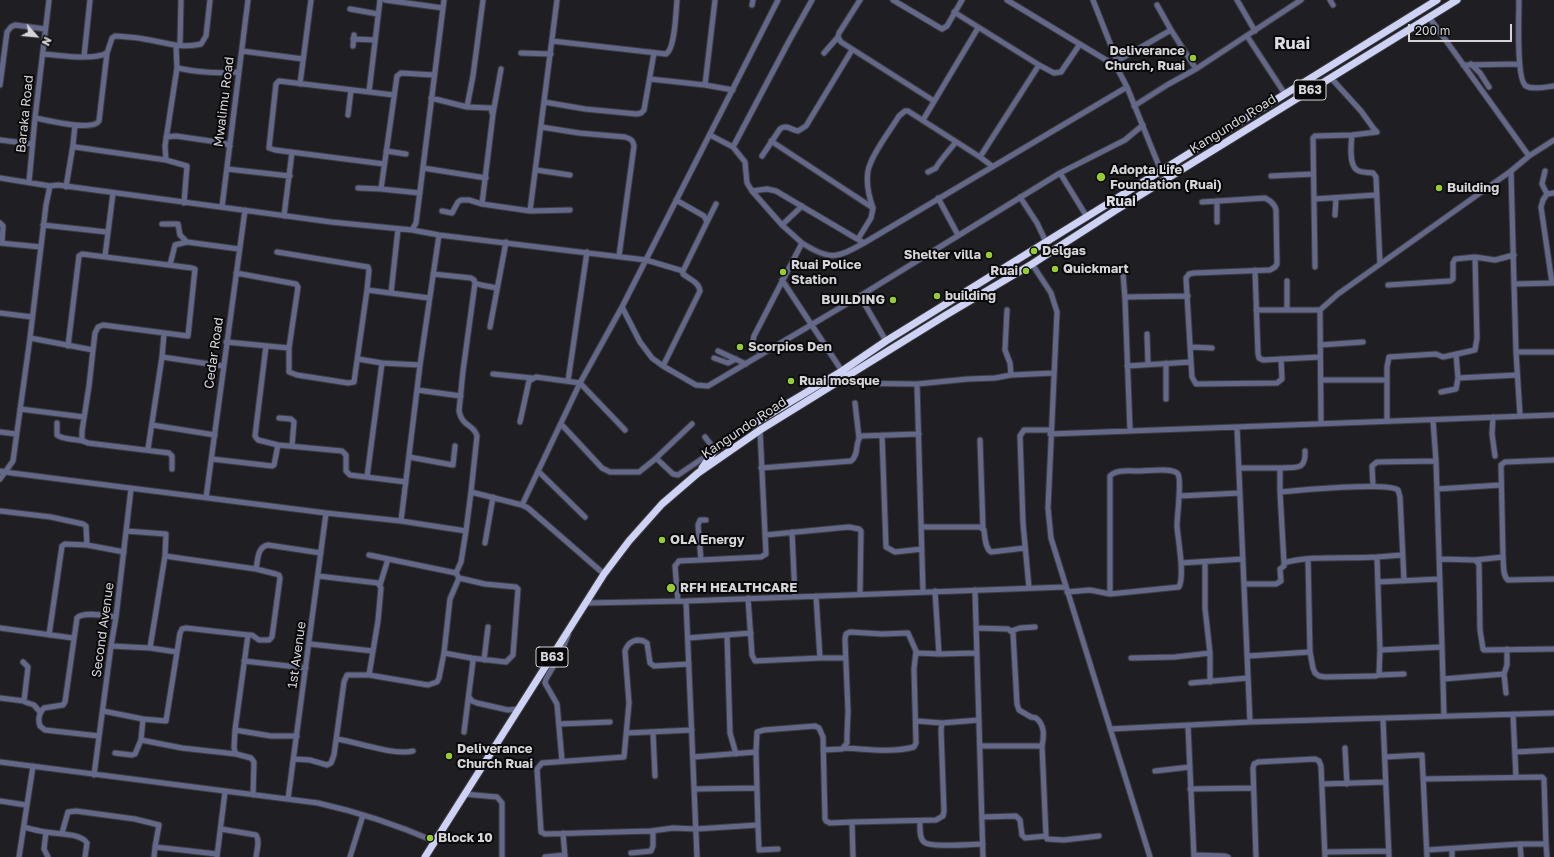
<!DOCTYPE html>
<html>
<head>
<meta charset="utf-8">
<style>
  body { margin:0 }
  #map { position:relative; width:1554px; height:857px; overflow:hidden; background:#1f1f23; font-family:"Golos Text",sans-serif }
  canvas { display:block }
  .north { position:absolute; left:16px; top:16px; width:40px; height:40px; -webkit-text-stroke:3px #09090b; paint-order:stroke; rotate:117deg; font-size:11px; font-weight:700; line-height:16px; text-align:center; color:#d5d5d8 }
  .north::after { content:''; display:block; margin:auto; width:14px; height:18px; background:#d5d5d8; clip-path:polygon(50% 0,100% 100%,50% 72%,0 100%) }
  .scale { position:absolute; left:1408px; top:24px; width:104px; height:18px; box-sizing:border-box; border:2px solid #d5d5d8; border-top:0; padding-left:5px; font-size:12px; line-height:14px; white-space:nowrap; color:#d5d5d8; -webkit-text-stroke:3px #09090b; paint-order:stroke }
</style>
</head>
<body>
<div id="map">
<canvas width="1554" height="857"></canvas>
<div class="north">N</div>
<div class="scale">200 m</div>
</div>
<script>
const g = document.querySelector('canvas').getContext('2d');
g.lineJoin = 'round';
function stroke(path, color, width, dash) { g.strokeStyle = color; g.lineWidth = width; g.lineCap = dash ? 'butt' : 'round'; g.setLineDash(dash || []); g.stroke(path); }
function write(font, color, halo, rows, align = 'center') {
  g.font = font + ' "Golos Text",sans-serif'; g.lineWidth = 4; g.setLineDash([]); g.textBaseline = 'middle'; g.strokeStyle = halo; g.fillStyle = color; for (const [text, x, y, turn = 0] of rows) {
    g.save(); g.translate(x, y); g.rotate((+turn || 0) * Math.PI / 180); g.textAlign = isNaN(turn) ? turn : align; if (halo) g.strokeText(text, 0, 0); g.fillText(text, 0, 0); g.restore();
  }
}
const minor = new Path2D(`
  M385,0L443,8
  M715,0L705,85L733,90
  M860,0L839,33L838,37L841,42L934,101
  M893,0L942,29L947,26L962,0
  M1007,0L1116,66
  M1093,0L1117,61L1116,66L1127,87L1161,171
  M1237,0L1255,31
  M1330,0L1333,5
  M1519,0C1519,14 1516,80 1526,86C1533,90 1546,87 1554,86
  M752,5L753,0
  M1157,5L1171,30
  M350,9L378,14
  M954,12L1039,65L980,157
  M1429,17L1529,156
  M1247,36L1283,91
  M353,39L375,40
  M552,41L666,54C675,49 676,11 677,0
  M176,45L177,68C197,72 218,74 239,72
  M180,45L181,0
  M353,46L354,35
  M242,51L303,59
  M521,53L551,54
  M824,53L838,37
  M43,54C60,55 92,61 107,53L112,38L115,36C125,37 135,37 144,39C163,42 182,49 201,44L206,36L210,0
  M84,57L90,0
  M1117,61L1171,30L1196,69L1301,0
  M1471,64L1480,73L1489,87
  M1039,65L1054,73L1061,72L1080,44
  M1463,65L1519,64
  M501,69L493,114L482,204L530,211L570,210
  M650,79L705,85
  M300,84L311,0
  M0,85L7,32L11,27L15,25L45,29
  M369,92L380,0
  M431,98L467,107L491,108L492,113
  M544,102L585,109L637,114L641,113L644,110L654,53
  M1134,106L1167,85L1196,69
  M467,107L473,76L483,0
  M348,115L351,90
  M35,118C47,120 92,132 99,121L107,53
  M923,120L978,28
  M75,125L73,145L75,147L166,160L187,166L184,203
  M541,127L579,133L625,137C631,139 633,140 634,146L619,256
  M710,135L733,147L788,43L812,0
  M1352,135C1351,143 1349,165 1357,170C1361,173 1368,172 1373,173L1376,177L1380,264
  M166,137L176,136L224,143L230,146
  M0,140L32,144
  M771,141L873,208L871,218L858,239
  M733,147L745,162L747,183L752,191L767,189L776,191L864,243L1127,87
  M386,151L406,154
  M762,156L780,129C787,124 791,130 798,131L806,126L852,50
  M166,160L165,146L177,68
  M384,164L275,150L269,148L276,84L279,81L394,95
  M423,168L486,178
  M227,169L290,176
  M536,170L570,175
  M1511,171L1514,284
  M1545,171L1542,184L1547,194L1543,200L1541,207L1552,283
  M928,172L936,168C937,164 952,147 956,142
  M1060,173L1087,217
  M1271,176L1313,174
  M0,178L50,186L58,185L331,222L412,230L416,223L444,0
  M29,182L35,118L49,0
  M66,187L73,145
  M358,188L381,189L420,193
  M381,189L397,76L401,73L434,75
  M752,191L782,225L802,243L754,336C751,346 755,348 763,353
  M1547,194L1554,193
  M1020,197L1037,223L1046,242
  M938,198L958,235
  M1314,199L1376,195
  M1217,201V222
  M222,207L248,0
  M873,208C869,197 866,183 868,171C871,155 890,131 899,116L905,111H908L980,157L992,166
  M442,211L452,213L458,202L461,200H469L482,204
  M530,211L557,0
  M1335,215L1336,198
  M284,216L292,152
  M707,222L716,204
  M0,223L3,226L2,243
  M162,224H178L180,235L187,242
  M43,225L107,232
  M782,225L802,206
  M412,230L439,235L646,260L683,271
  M0,243L41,247
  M802,243C830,261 837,258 864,243
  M105,256L113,193
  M1032,264L1051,293L1057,312L1048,508L1051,538L1150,857
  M170,265L175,245L187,242L239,249
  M1315,267L1313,138L1315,136L1352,135L1377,132L1374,129L1361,111L1331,78
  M1255,270L1258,354L1259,358L1263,360L1320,357
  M236,273L296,284L298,287L289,348V372L297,375L348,383L354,382L367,290L369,270L368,267L277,252
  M1123,273L1125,299
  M433,274L471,278L474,280L475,283L463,371L459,411C462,427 474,424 477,436L471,492
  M782,280L842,371
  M475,283L481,285L497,288
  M1388,285L1450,281L1453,279V263L1455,259L1475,257L1495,260L1514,255
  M367,290L429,298
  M391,293L398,229
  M860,296L886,341
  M622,307L640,342L652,358L663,366L696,385L708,386L860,296L1060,173L1125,140L1143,125
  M1256,310H1320
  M1287,310V281
  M0,313L32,317
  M490,327L506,242
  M1147,334L1148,364
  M30,338L93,350
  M226,342L289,348
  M1320,345L1363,342
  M68,346L79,256L82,254L192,268L195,269L188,336L103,325L98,327L95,333L93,350L89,386L82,431V440
  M266,346L255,436L258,440L278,445
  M1191,347L1212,348
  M718,351L746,364
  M1516,352H1554
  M1456,354L1458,378L1517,375
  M162,357L223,366
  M714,358L728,363L736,359
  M358,359L382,363
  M1191,362L1192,377L1196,384L1277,383L1282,379L1281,359
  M663,366L700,291C699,282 689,279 683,274V271L707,222L704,216L676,200
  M1127,366L1191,362L1186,278L1189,274L1194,273L1270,270L1275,267L1277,264L1276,210C1275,204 1271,201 1265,198L1202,202
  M493,374L532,378
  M1011,375L1054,373
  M1321,380H1387
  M568,381L587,252
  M837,383L917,384L968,379L995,378L1011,375L1010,363L1005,350L1007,310
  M917,384L923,592
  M417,390L461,396
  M1441,392L1456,389L1458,378
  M1166,399V363
  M855,403L859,438
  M20,409L84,417
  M1520,415L1516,352L1514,284L1554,283
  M1493,417L1492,434L1495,456
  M279,418L291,419L294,422L292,446
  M1433,420L1436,461L1442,647
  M1387,421V367L1389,357L1436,354L1443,357L1475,350L1477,338L1475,257
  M520,422L529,381L536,377L580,383L625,430
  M57,423V435C65,441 79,438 88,443L169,453L172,456V469
  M1321,423L1320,310L1338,294L1511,171L1529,156L1554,140
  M561,424L602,468L610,472H639L654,460L657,459L673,474L678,475L715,450L705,437
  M152,425L215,435
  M1237,427L1250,722
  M1130,430L1125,299L1127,297L1188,296
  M0,432L16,434
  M1050,434L1554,415
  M882,435L886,547L895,552L922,549
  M980,440L983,528
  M148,449L162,357L164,334
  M409,457L453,465L455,446
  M212,459L272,466L274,465L278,445L342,451L346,455V471L350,475L406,482
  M654,460L692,424
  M761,468L851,461C860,454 854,443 861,436L919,434
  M1239,468H1280V492
  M1280,468C1296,467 1306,471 1305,451
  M0,471L12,473L326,513L401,521L466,531L471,492L522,505L528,508L604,574
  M538,471L585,517
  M367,477L382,363L420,365
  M0,479L13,461L30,338L46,205L50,186
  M1373,486L1372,466L1377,462L1436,461
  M1437,489L1501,485
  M1179,496L1240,493
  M206,498L245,210
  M522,505L580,383L622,307L778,0
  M0,511L51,517L83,524L86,526L87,545
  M706,520H700L698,525L701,560L761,557L766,554L760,430
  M401,521L420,365L439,235
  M922,527H980L984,530C985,537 985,548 991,552L1025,548
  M792,532L795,597
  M765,535L849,527L859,529L861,531L860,594
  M485,543L493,497
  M369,555L456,573
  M165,556L256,569
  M1377,557L1402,555
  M1503,557L1501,465L1505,462L1554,460
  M1439,559L1475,560L1479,564L1480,630L1483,649L1484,650L1554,649
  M1475,560L1503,557C1504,564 1502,575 1508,580L1554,579
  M1205,562V608L1210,653V682
  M1181,563L1243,559
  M1284,563L1280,492C1299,490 1388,482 1398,490L1400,497L1404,580
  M318,576L378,583L381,588L378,621L369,675
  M1378,582L1440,579
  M1244,584H1276L1281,581L1280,569L1284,566V563C1309,555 1350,559 1377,557L1380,650L1379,675L1376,676L1325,677L1319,676L1315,673L1313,668L1310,652L1308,559
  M380,585L388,559
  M1029,588L1023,523L1020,436L1024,430H1051
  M975,590L983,857
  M1067,592L1090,590L1110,594L1179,587C1185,575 1178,541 1177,526C1177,515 1182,481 1178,474C1173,467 1147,471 1139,471C1130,471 1116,469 1110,476V594
  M816,596L820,658H845
  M748,598L752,655L755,661L820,658
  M678,601L675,566L679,561L701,560
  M686,601L697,857
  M586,603L686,601L1065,587
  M0,628L73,638
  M976,628L1008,629L1013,633L1017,704L1019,710L1031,717L1036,718C1045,725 1044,736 1042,746L1046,836
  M1011,631L1020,628L1035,627
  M49,635L62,546L65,544L87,545L124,552
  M727,635L730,733L736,754
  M688,638L751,633
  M310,644L373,651
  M111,646L150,648L165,556L166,534L126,531
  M150,648L177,652
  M1380,650L1442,647L1444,716
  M444,653L471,658L506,662L513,655L518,589L516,587L485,584L459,578
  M939,654L976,653
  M1248,656L1310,652
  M1131,658L1175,657L1210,653
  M484,660L488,627
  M244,661L306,668
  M23,662L28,667L24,701L25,702L34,705L40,712
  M1379,675L1404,674
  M1443,679L1504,674
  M1191,683L1248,678
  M1506,693L1504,674L1507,665V649
  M469,697L472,701L477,703L508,710L518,709
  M0,698L24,701
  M103,711L143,719L166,721L180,633L182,629L186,628L248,635
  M1513,714L1516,777
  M1383,719L1389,857
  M917,721L942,723
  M559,724L610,722
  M1188,726L1194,857
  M1110,729L1250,722L1554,713
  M235,730L271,736H297
  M464,732L473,661L471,658
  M653,732L655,776
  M627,733L692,730
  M99,736L45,730L40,726C38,720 39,713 44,708L63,705L65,702L77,618C83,611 107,616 116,617
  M337,739C357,742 395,756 413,751
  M141,740L182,748L236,754
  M980,746H1042
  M844,748C866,749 892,753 914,747L916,743L914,669L916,651
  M1345,748L1347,784
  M823,750L842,749L847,743V735L848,711L845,639L846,634L850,632L882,634L908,633L916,651L918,653L939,654L935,591
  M1515,752L1554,750
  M115,753L132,755L135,754L141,740L143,719
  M693,757L756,752
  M1385,757L1422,755L1427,857
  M294,759L310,760L327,765L331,763L334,755L344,682L347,675H369L428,685L437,682L439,678L444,653L450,599L459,578L456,573L461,562L466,531
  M562,761L557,704L545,683L546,679L560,655L568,635
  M0,762L318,803C358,812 397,825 434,841
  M1155,771L1190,767
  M94,775L111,646L116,617L131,489
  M1424,779L1542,777L1544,779L1546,844H1520
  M1323,784L1385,782
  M694,789L757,788
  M1190,789L1253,788
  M464,794L497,797L502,803V857
  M253,795L254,762L251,758L236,754L234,748L235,730L248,635H252L259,640H269L272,637L280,578L279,575L276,574L256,569C258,560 257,547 268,545L321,553
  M288,799L326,513
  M0,801L26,805
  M982,817L1016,816L1020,820L1022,835L1025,838L1046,836L1047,839L1064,840L1099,836
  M920,821C920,827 919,838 924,842C930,848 973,844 983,844
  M758,825L759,850L778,849
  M24,827C31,829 39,831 46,832C56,834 81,833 87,843L85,857
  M221,829L256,835C260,840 257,850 256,857
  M651,831L673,828L696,829L758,825L756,752L757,732L764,730L815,726L819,728L823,737L825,819L826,821L830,823L852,822
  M46,832L44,849L48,857
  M62,833L68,812L76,811L135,819L159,825L155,847
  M563,833L565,857
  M1546,844L1547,857
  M1452,849V857
  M1427,850L1520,844L1521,857
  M1325,852L1389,851
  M631,853L651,851L653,846V832L651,831L545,834L541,832L537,769L542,763L624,757L629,703L625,651C628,641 638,637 647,643L650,663L654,666L689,664
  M1194,855L1225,856L1228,857
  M217,856L225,792
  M19,857L33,766
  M154,857L155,847L217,854
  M350,857L363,815
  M545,857L565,855
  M853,857L852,822L936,820L943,816L944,811L941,730L942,723L979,720
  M1256,857L1253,768L1254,764L1258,762L1315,759L1319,761L1321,766L1325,857`);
const highway = new Path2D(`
  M702,468L715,450L735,435L842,371L886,341L1437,0
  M425,857L604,574L629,541L662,504L698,473L760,430L946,315L1032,264L1116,210L1457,0`);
stroke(minor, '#3c3c40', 7);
stroke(highway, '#3c3c40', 9);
stroke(minor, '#636889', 5);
stroke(highway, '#ced3f5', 7);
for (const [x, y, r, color] of [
  [1193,58,4,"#97cc39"],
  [1101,177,5,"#97cc39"],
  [1439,188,4,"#97cc39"],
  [1034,251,4,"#97cc39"],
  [989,255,4,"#97cc39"],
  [1055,269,4,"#97cc39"],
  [1026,271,4,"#97cc39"],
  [783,272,4,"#97cc39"],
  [937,296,4,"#97cc39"],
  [893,300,4,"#97cc39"],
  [740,347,4,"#97cc39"],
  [791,381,4,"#97cc39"],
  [662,540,4,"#97cc39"],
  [671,588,5,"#97cc39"],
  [449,756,4,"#97cc39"],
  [430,838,4,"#97cc39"]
]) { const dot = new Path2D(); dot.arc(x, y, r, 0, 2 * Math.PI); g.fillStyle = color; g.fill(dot); stroke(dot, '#09090b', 1.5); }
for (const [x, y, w] of [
  [1310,90,32],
  [552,657,32]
]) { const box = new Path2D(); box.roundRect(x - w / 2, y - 10, w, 20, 3); g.fillStyle = '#09090b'; g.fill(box); stroke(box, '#d5d5d8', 1); }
write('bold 12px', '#d5d5d8', null, [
  ["B63",1310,90],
  ["B63",552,657]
]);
write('bold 13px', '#d5d5d8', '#09090b', [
  ["Deliverance",1185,51,"right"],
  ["Church, Ruai",1185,66,"right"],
  ["Adopta Life",1110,170],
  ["Foundation (Ruai)",1110,185],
  ["Building",1447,188],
  ["Delgas",1042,251],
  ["Shelter villa",981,255,"right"],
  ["Ruai Police",791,265],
  ["Station",791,280],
  ["Quickmart",1063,269],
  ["Ruai",1018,271,"right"],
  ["building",945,296],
  ["BUILDING",885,300,"right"],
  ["Scorpios Den",748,347],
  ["Ruai mosque",799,381],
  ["OLA Energy",670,540],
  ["RFH HEALTHCARE",680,588],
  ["Deliverance",457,749],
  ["Church Ruai",457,764],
  ["Block 10",438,838]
], 'left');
write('13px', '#d5d5d8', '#09090b', [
  ["Mwalimu Road",224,102,-83],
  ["Baraka Road",25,114,-84],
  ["Kangundo Road",1233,124,-32],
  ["Cedar Road",214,353,-82],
  ["Kangundo Road",744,428,-34],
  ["Second Avenue",103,630,-82],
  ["1st Avenue",297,655,-82]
]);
write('bold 14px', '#dddee3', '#09090b', [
  ["Ruai",1121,202]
]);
write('bold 17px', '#dddee3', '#09090b', [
  ["Ruai",1292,44]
]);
</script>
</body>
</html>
